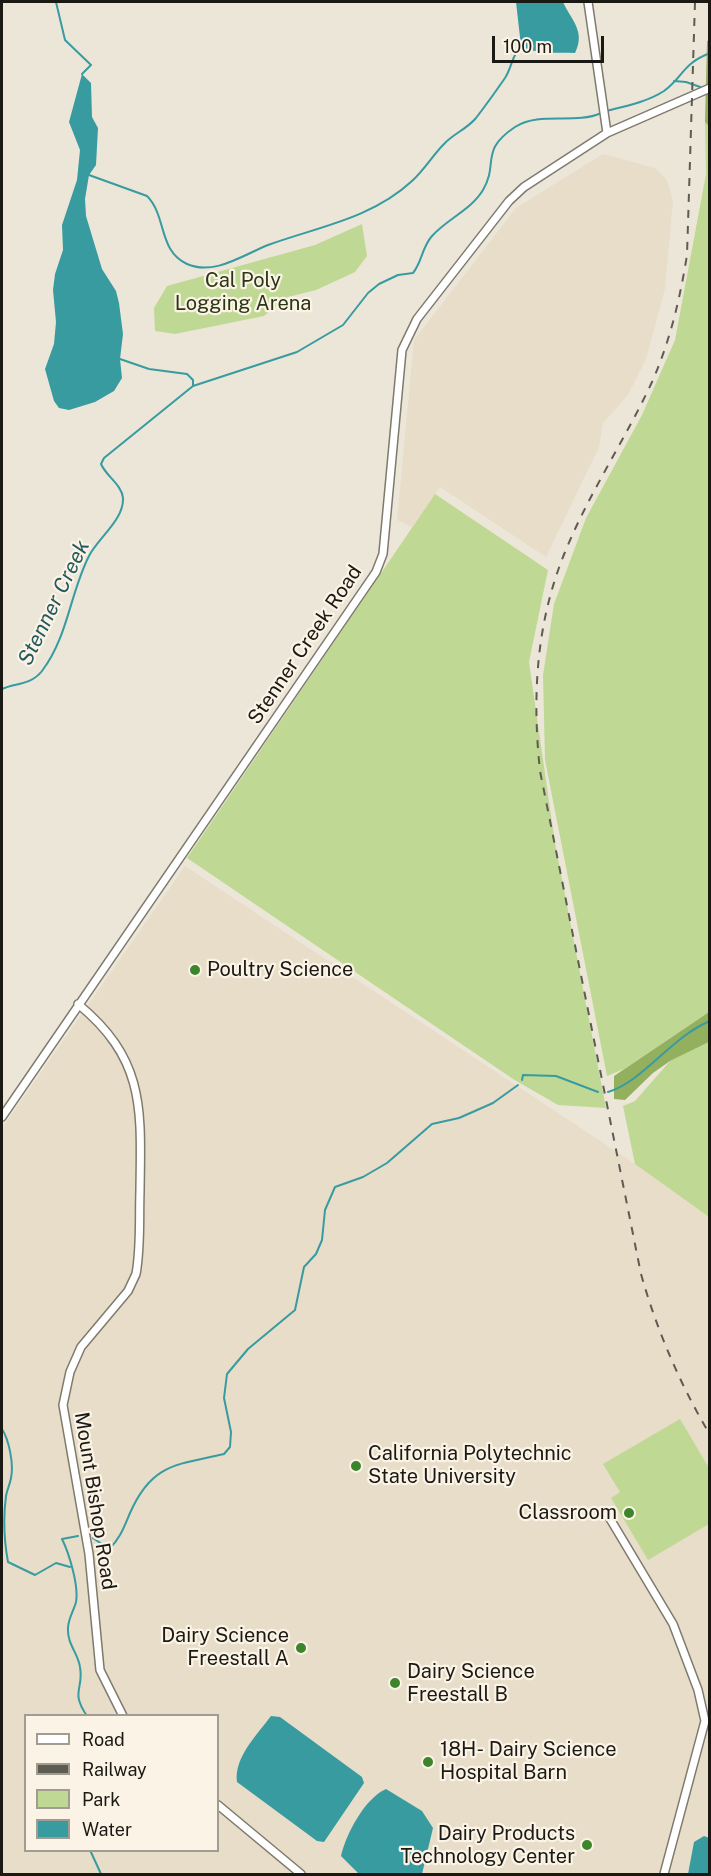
<!DOCTYPE html>
<html>
<head>
<meta charset="utf-8">
<style>
  body { margin:0 }
  #map { position:relative; width:711px; height:1876px; overflow:hidden; background:#ece6d9; font-family:"Public Sans",sans-serif }
  canvas { display:block }
  .frame { position:absolute; inset:0; border:3px solid #1b1914; pointer-events:none }
  .legend { position:absolute; left:24px; top:1714px; width:195px; height:138px; box-sizing:border-box; background:#faf3e6; border:2px solid #a19c92; margin:0; padding:8px 10px; list-style:none; font-size:18px; color:#1b1914 }
  .legend li { display:flex; align-items:center; gap:12px; height:30px }
  .legend b { width:30px; border:2px solid #a19c92 }
  .scale { position:absolute; left:492px; top:36px; width:112px; height:27px; box-sizing:border-box; border:3px solid #1b1914; border-top:0; padding-left:8px; font-size:18px; line-height:21px; white-space:nowrap; color:#1b1914; -webkit-text-stroke:4px #faf3e6; paint-order:stroke }
</style>
</head>
<body>
<div id="map">
<canvas width="711" height="1876"></canvas>
<div class="frame"></div>
<ul class="legend">
<li><b style="height:8px;background:#fff"></b>Road</li>
<li><b style="height:8px;background:#5e5b53"></b>Railway</li>
<li><b style="height:16px;background:#bfd994"></b>Park</li>
<li><b style="height:16px;background:#379ba0"></b>Water</li>
</ul>
<div class="scale">100 m</div>
</div>
<script>
const g = document.querySelector('canvas').getContext('2d');
g.lineJoin = 'round';
function paint(path, color) { g.fillStyle = color; g.fill(path, 'evenodd'); }
function stroke(path, color, width, dash) { g.strokeStyle = color; g.lineWidth = width; g.lineCap = dash ? 'butt' : 'round'; g.setLineDash(dash || []); g.stroke(path); }
function write(font, color, halo, rows, align = 'center') {
  g.font = font + ' "Public Sans",sans-serif'; g.lineWidth = 4.5; g.setLineDash([]); g.textBaseline = 'middle'; g.strokeStyle = halo; g.fillStyle = color; for (const [text, x, y, turn = 0] of rows) {
    g.save(); g.translate(x, y); g.rotate((+turn || 0) * Math.PI / 180); g.textAlign = isNaN(turn) ? turn : align; if (halo) g.strokeText(text, 0, 0); g.fillText(text, 0, 0); g.restore();
  }
}
paint(new Path2D(`
  M603,154L655,168L667,180L673,201L665,289L646,359L628,395L603,423L599,447L546,557L440,487L412,527L397,520L414,340L516,208Z
  M185,866L635,1164L709,1217V1874H2V1128ZM26,1716H218V1850H26Z`), '#e7ddc9');
paint(new Path2D(`
  M705,122L710,126L709,1012L624,1069L607,1076L545,760L543,675L554,604L586,518L642,415L675,340L706,174Z
  M362,224L367,256L355,272L316,290L288,297L264,316L175,334L155,331L154,308L167,286L315,245Z
  M435,494L548,570L529,662L555,843L606,1108L558,1105L513,1079L187,858Z
  M709,1042V1217L635,1164L623,1106L635,1101L670,1061Z
  M680,1419L709,1468V1524L648,1560L611,1498L620,1492L603,1464Z`), '#bfd994');
paint(new Path2D(`
  M709,40V126L705,122L707,41Z
  M709,1012V1042L670,1061L653,1073L625,1100L614,1099V1076Z`), '#93b05f');
paint(new Path2D(`
  M516,2H563C571,20 586,31 575,53C557,52 537,55 521,46Z
  M82,74L91,83L92,117L98,128L96,165L89,175L85,199L86,216L102,269L116,291L119,303L123,334L120,359L122,378L114,391L95,402L69,410L59,408L54,401L45,369L54,344L56,322L53,290L55,274L63,250L62,225L77,180L80,150L69,122Z
  M271,1716L280,1717L362,1777L364,1783L324,1842L317,1841L237,1782C234,1757 257,1735 271,1716Z
  M386,1789L422,1811L433,1828L422,1874H359L341,1856C346,1834 365,1798 386,1789Z
  M704,1836L709,1838V1874H688L694,1842Z`), '#379ba0');
stroke(new Path2D(`
  M56,2L65,40L91,65L82,74
  M674,81L686,82L703,88
  M606,111C626,106 647,102 664,91C684,76 682,64 710,53
  M89,175L147,196C167,216 158,251 187,264C214,276 243,255 268,245C317,227 371,219 412,181C424,170 433,155 444,144C453,134 467,129 476,118C486,105 496,91 505,78C512,67 512,55 521,46
  M120,359L149,369L187,374L193,380V386
  M2,689C16,683 31,685 42,671C68,637 70,593 89,556C98,538 124,520 123,498C122,485 106,476 101,464L104,458L193,386L297,352L343,325L368,293L379,284L398,275L413,273C422,262 422,247 432,236C447,219 471,210 483,190C499,163 479,151 515,127C540,111 575,125 601,113
  M522,1080L523,1075L556,1076L598,1092
  M608,1092C644,1081 671,1037 710,1021
  M2,1429C9,1440 14,1464 11,1478C10,1484 7,1490 6,1496C3,1518 4,1540 8,1562L35,1575L56,1563L70,1567
  M78,1536L62,1539C69,1553 79,1586 76,1602C74,1610 68,1619 68,1628C67,1644 78,1653 80,1667C84,1690 70,1691 87,1716
  M93,1538L109,1549C120,1539 124,1527 130,1513C152,1463 177,1465 224,1454L230,1447L231,1432L224,1398L227,1374L248,1349L295,1310L304,1267L316,1254L322,1240L325,1210L335,1187L363,1177L387,1163L432,1124L459,1118L493,1103L518,1085
  M90,1850L101,1874`), '#379ba0', 2);
const minor = new Path2D(`
  M588,2L607,133
  M78,1004C146,1060 141,1110 140,1191C139,1218 141,1247 136,1274L128,1291L81,1347L70,1372L63,1405L89,1554L100,1670L123,1716
  M2,1117L376,572L383,554L402,350L417,319L509,201L524,187L607,133L710,88
  M606,1512L673,1624L698,1690L705,1721L664,1874
  M218,1805L301,1874`);
stroke(minor, '#7f7a6e', 10);
stroke(minor, '#fff', 7);
stroke(new Path2D(`
  M695,2L687,255C680,299 670,341 652,382C625,440 589,493 565,552C536,623 532,696 540,771L641,1274C657,1331 680,1384 710,1435`), '#5e5b53', 2, [8, 8]);
for (const [x, y, r, color] of [
  [195,970,6,"#3c852c"],
  [356,1466,6,"#3c852c"],
  [629,1513,6,"#3c852c"],
  [301,1648,6,"#3c852c"],
  [395,1683,6,"#3c852c"],
  [428,1762,6,"#3c852c"],
  [587,1845,6,"#3c852c"]
]) { const dot = new Path2D(); dot.arc(x, y, r, 0, 2 * Math.PI); g.fillStyle = color; g.fill(dot); stroke(dot, '#faf3e6', 2); }
write('20px', '#2a3614', '#faf3e6', [
  ["Cal Poly",243,281],
  ["Logging Arena",243,304]
]);
write('20px', '#1b1914', '#faf3e6', [
  ["Stenner Creek Road",305,645,-56],
  ["Mount Bishop Road",95,1501,81]
]);
write('20px', '#1b1914', '#faf3e6', [
  ["Poultry Science",207,970],
  ["California Polytechnic",368,1454],
  ["State University",368,1477],
  ["Classroom",617,1513,"right"],
  ["Dairy Science",289,1636,"right"],
  ["Freestall A",289,1659,"right"],
  ["Dairy Science",407,1672],
  ["Freestall B",407,1695],
  ["18H- Dairy Science",440,1750],
  ["Hospital Barn",440,1773],
  ["Dairy Products",575,1834,"right"],
  ["Technology Center",575,1857,"right"]
], 'left');
write('italic 21px', '#235a5d', '#faf3e6', [
  ["Stenner Creek",54,603,-64]
]);
</script>
</body>
</html>
